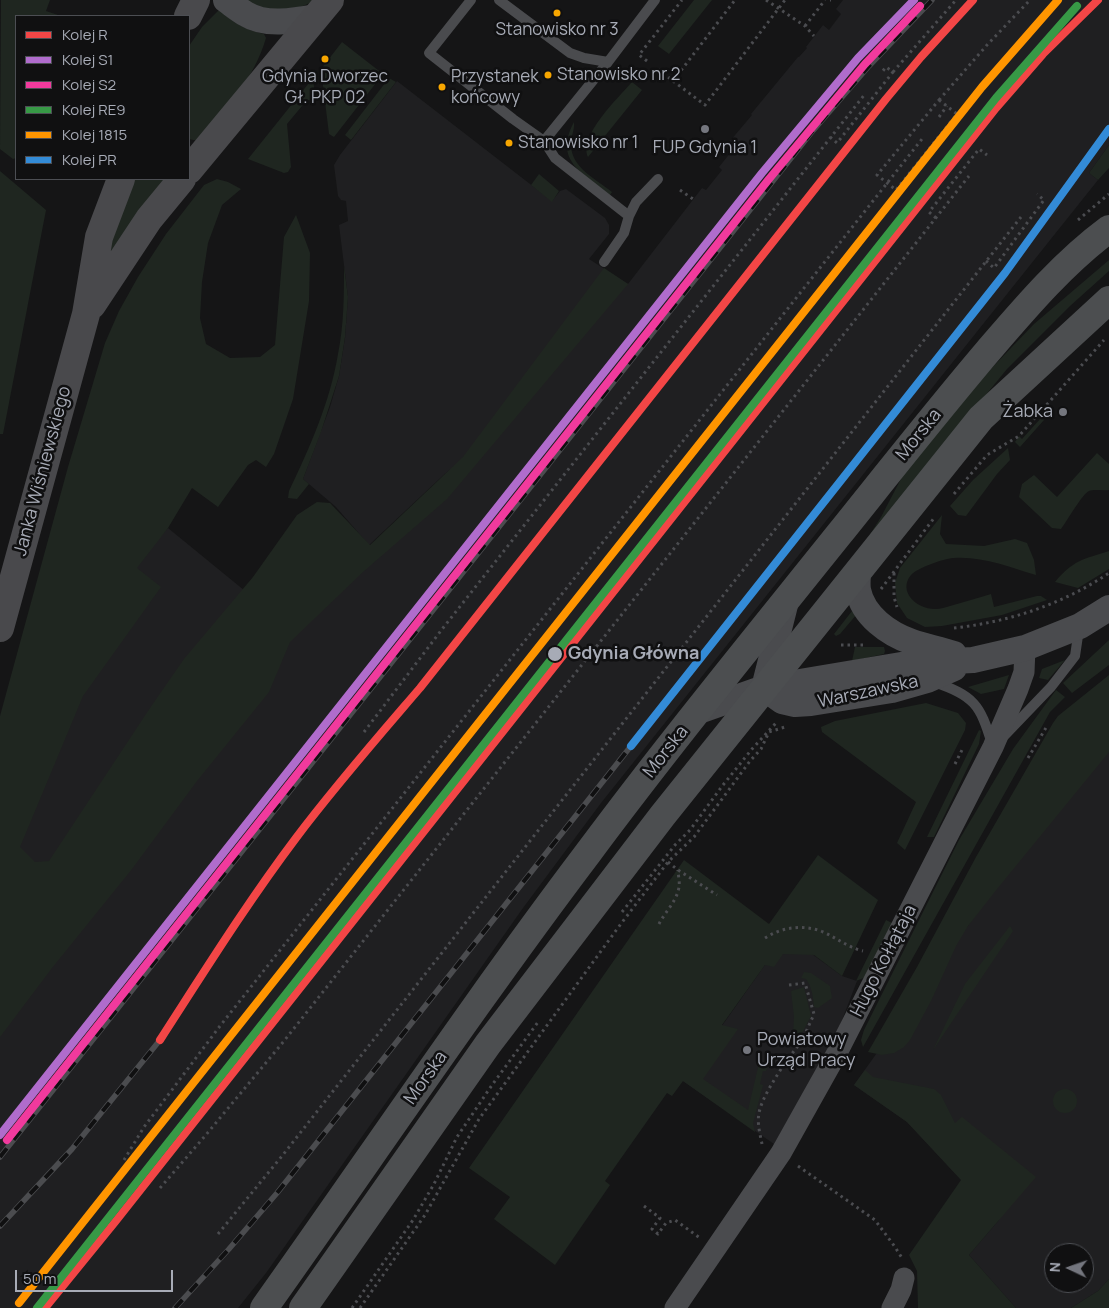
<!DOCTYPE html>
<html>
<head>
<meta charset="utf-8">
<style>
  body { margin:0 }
  #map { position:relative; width:1109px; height:1308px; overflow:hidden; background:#151516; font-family:Manrope,sans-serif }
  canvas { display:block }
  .legend { position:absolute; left:15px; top:15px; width:175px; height:165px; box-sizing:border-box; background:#101011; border:1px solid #4c4e53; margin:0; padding:6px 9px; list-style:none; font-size:15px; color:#a7abb6 }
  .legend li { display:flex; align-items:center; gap:10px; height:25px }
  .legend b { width:25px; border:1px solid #4c4e53 }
  .north { position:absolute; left:1044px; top:1243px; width:50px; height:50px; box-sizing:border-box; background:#101011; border:1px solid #4c4e53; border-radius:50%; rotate:273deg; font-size:14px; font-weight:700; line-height:20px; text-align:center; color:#a7abb6 }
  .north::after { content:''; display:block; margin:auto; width:18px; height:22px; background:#74767e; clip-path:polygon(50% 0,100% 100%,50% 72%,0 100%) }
  .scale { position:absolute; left:15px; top:1270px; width:158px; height:22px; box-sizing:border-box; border:2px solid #a7abb6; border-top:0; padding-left:6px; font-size:15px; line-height:18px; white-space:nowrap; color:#a7abb6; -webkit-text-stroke:4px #101011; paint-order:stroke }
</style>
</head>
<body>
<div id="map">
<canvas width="1109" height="1308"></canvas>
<ul class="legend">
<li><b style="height:6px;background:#f34646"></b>Kolej R</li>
<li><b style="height:6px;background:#b06ccc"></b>Kolej S1</li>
<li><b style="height:6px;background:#f13a9d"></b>Kolej S2</li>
<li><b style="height:6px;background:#379946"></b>Kolej RE9</li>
<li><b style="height:6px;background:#ff9500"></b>Kolej 1815</li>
<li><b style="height:6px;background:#338bd7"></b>Kolej PR</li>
</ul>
<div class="north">N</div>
<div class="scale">50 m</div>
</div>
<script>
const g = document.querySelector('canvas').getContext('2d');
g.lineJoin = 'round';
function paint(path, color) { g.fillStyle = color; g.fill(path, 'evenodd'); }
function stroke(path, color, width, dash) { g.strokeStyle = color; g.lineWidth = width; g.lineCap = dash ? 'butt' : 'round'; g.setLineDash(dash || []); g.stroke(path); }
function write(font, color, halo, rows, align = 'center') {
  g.font = font + ' Manrope,sans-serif'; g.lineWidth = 5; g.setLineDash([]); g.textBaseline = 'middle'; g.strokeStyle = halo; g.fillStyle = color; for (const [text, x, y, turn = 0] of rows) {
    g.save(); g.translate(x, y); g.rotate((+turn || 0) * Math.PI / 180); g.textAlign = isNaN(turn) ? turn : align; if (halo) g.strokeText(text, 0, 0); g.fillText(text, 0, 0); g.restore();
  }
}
paint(new Path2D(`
  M843,0H1109V145L1089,173L1098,180L601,803L523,908L266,1273L238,1308H0V770L50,656L168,528L294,631L450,469L369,545L336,507L303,479L330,407L339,376L345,338L348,297L339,225L348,221L346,201L341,200L338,196L334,165L340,155L397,81L552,201L560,191L566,189L605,218L609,225V234L589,259L628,284L702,188L706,190L722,170L719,167L731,152L725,147L752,115L751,114L798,57H799L807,48L806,47L823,25L829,30L841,14L836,9Z
  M1109,728V1279L1098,1291L1071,1308H1016L969,1255L999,1220L907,1122L854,1085ZM1054,1253H1084V1283H1054Z
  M786,935L842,976L857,981L834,1041L774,1144L683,1081Z`), '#1f1f21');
paint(new Path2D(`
  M1,0H50L46,11L61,16H16V158L13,159L0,149Z
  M245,0H315C300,10 277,12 260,7C255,6 250,2 245,0Z
  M694,0H712L669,54L658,46Z
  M220,9C232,23 246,30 264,34L266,38C254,79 226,110 198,141L189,139V46L202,27Z
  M342,42L383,74L334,137L329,134L321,69Z
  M313,78L316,104L313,101L307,100L287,124L291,167L288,172L284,173L248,159Z
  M389,78L396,82L351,140L345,135Z
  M632,82L642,90L588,157C579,135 618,98 632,82Z
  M574,122C575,131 570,137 571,146C572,168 596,179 612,192L610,195C583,173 553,161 574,122Z
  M1109,145V168L1098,180L1089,173Z
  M0,171L46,210L3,434H0Z
  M539,174L559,191L552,202L531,185Z
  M131,179H169L100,283L108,248Z
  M217,179L228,182L241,189L222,205L208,243L202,282L200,318L206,344L230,358L260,357L275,345L284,237L296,215L310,253L309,301L293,399L274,454L266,467L256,460L248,465L218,507L192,488L168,528L137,568L161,587L83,696L20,847L35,862L49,861L150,708L184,659L253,577L297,515L317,502L330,503L370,545L463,457L604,268L628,284L447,499L363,572L290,642L269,692L197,781L132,869L52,968L0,1037V716L68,467L105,343L119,311L138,277L166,234L204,185Z
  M1109,260V271L1070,306L1007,369L864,544L881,517L903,475L984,376L1034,324Z
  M344,266L348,297L345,337L339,376L321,432L303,479L309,484L297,499L288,498L289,491C310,447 330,402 338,354C344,325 344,295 344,266Z
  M1042,410L1044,420L1020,447L1015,442L1019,436L1022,439L1041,418L1038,414Z
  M1008,448L1010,460L997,474L966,516L958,515L950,506L973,480Z
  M1097,453L1109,464V490C1103,491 1094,489 1089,491C1083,493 1067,521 1061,529L1052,528L1019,497L1022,484L1034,475L1057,497Z
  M942,515L940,534L946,544L984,546L1015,539L1027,543L1034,560L1036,575C1009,567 982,556 954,558C945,558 917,568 911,575C897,592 918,610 936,609C940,609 946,607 950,606C964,602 978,598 991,594L994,607L1037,596H1041L1047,600L1002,615L942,626L925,627L907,618L897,603L895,583L900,568Z
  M1109,551V569L1078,588L1055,582C1073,560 1084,559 1109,551Z
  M852,611L857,614L840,634L836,636L834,634Z
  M1109,640V665L1072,693L1063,683Z
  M855,647H884L885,651L884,654L852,661Z
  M1065,660L1048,680L1039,678L1042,669Z
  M1009,675L1004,689L981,694L968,687Z
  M1109,675V752L997,889L968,926L956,946L932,999L910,1040L904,1047L894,1053L882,1055L868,1052L917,967L976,857L1053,723L1058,716Z
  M1056,690L1065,697L1050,712L863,1047L861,1040L864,1030L959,840L1013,749Z
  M926,703L958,713L966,723L965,730L905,850L897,843L916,802L822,732L821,727L835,721Z
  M979,730L981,731L979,744L934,837H927Z
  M818,855L878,900L842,976L814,955L783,954L774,967L765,965L722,1025L738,1029L703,1079L748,1110L759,1063L768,1065L766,1071H763L760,1084L763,1085L753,1123L755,1132L683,1081L672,1096L667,1093L605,1181L610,1185L555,1265L494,1219L510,1197L469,1168L684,860L769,924Z
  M886,920L892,923L866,977L856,981Z
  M1010,926L1013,931L933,1050L965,984Z
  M804,972L811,973L830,986L832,998L818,1008L814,1007C813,997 812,987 806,979L801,978Z
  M804,987L811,1016L800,1037L793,1036L794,1017L791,991Z
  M865,1070L873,1077L934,1089L941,1095L955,1123L962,1117L1036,1177L969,1255L1016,1308H918L917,1271L909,1255L961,1180L907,1122L854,1085Z
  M1053 1101a12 12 0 1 1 24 0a12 12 0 1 1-24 0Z
  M1109,1279V1308H1071L1098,1291Z`), '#1f2620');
stroke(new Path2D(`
  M766,0L805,26L814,36
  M830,0H831
  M805,26L825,0
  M647,61L639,55L682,0
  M658,69L673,81L735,0
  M893,72L956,0
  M673,81L705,105L785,0
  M939,100L957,114L896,190L877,175Z
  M939,100L987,45L1030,0
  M939,117L947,106
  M830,137L837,143L893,72L886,67L882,72
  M680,190L693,199
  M936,218L929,212L979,149L987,155
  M1078,220L1109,194
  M986,261L994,268L1044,200L1037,194
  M954,494L987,455L1019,436L1104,340
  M894,573V597L897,607
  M881,589L934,518
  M954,628C1009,622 1063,604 1109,573
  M841,645H864
  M364,732L443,628L865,94
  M1028,758L1047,726
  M955,764L962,750
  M668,862L678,870L717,895
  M622,912L675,845L690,830L723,785L752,749L776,723
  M659,924C665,912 677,901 679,887C680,882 678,875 678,870
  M765,938C782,927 804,924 823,932C837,938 847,947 863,951
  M789,985L805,983L814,1014L802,1041L786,1061L795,1062
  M762,1144C760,1134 757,1123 759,1113C762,1097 777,1076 786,1061L770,1057
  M124,1160L144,1127L220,1026L922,139
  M798,1166L875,1220L895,1247L902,1258
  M160,1188L205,1136L284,1041L969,176
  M644,1206L660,1218L652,1229L658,1234L666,1223L675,1220L700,1238
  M218,1234L282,1156L1021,217
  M352,1308L413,1220L434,1184L457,1137L492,1085L538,1022
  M360,1308L425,1215L479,1119L617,929L668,862L694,837L750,761L761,749L769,732L785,727`), '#4b4c50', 3, [2.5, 4]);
stroke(new Path2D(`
  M471,0L429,53L513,119L544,141L555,158L629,216
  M499,0L570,53L584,58L608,62
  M544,141L608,62L655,0
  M604,262L624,233L629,216L636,202L658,179
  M934,682C974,696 980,704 992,744
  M1005,735L1051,687L1075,656L1079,629`), '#4a4b4e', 10);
stroke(new Path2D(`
  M675,1308L781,1153L837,1053L993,747L1018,689L1024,672L1025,648
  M892,1308L901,1290L904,1278`), '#4a4b4e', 21);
stroke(new Path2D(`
  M226,0C233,5 239,10 246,14C265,26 294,21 316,17
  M858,571C858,577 857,584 858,590C863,616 889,634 912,642C926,647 940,649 954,654
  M764,688L782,701L795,704L811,703L892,690L927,680L954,668
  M764,688L786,601
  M696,712L764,688L913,663L973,660L1025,648L1080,626L1109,608`), '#4a4b4e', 26);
stroke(new Path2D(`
  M188,16L196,0
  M189,170L330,0
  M92,305L149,219L182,179
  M0,628L86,314L99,237L121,179`), '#49494c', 28);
stroke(new Path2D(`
  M264,1308C372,1156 476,1001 588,853C669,744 755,639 840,533C889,472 937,411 988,351C1025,308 1063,263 1109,229
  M303,1308L488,1044L663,815L981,418L1109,300`), '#4c4e50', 28);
const rail = new Path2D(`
  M0,1157L811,133L869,66L932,0
  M0,1226L72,1149L160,1040
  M175,1308L229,1249L277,1193L631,746`);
stroke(rail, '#4b4c4f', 5.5);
stroke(rail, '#101011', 4, [11]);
stroke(new Path2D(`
  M160,1040C204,972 247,903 296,838C335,786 378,737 420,688L886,99L921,57L973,0
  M45,1308L115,1222L996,108L1043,54L1098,0`), '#f34646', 8);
stroke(new Path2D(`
  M0,1135L762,173L858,58L914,0`), '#b06ccc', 8);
stroke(new Path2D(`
  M7,1140L769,179L865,64L920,6`), '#f13a9d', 8);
stroke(new Path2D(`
  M37,1308L996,98L1077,6`), '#379946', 8);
stroke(new Path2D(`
  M19,1303L982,87L1058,0`), '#ff9500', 8);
stroke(new Path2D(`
  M631,746L1005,273L1109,129`), '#338bd7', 8);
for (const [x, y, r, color] of [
  [557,13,4.5,"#f7a600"],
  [325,59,4.5,"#f7a600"],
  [548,75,4.5,"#f7a600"],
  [442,87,4.5,"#f7a600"],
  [705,129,5,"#74767e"],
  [509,143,4.5,"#f7a600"],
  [1063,412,5,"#74767e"],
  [555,654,8,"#a7abb6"],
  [747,1050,5,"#74767e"]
]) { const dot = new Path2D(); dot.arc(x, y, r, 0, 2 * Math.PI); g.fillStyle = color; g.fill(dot); stroke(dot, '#101011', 2); }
write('17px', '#a7abb6', '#101011', [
  ["Stanowisko nr 3",557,30,"center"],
  ["Stanowisko nr 2",557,75],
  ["Gdynia Dworzec",325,77,"center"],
  ["Gł. PKP 02",325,98,"center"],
  ["Przystanek",451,77],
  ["końcowy",451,98],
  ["Stanowisko nr 1",518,143]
], 'left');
write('18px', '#a7abb6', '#101011', [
  ["FUP Gdynia 1",705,148],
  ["Żabka",1053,412,"right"],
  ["Powiatowy",757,1040,"left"],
  ["Urząd Pracy",757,1061,"left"]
]);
write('18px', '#a7abb6', '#101011', [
  ["Morska",919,435,-51],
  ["Janka Wiśniewskiego",43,471,-75],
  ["Warszawska",868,692,-12],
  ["Morska",666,752,-52],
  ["Hugo Kołłątaja",884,961,-63],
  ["Morska",426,1078,-55]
]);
write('bold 18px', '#a7abb6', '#101011', [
  ["Gdynia Główna",568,654]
], 'left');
</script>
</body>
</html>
